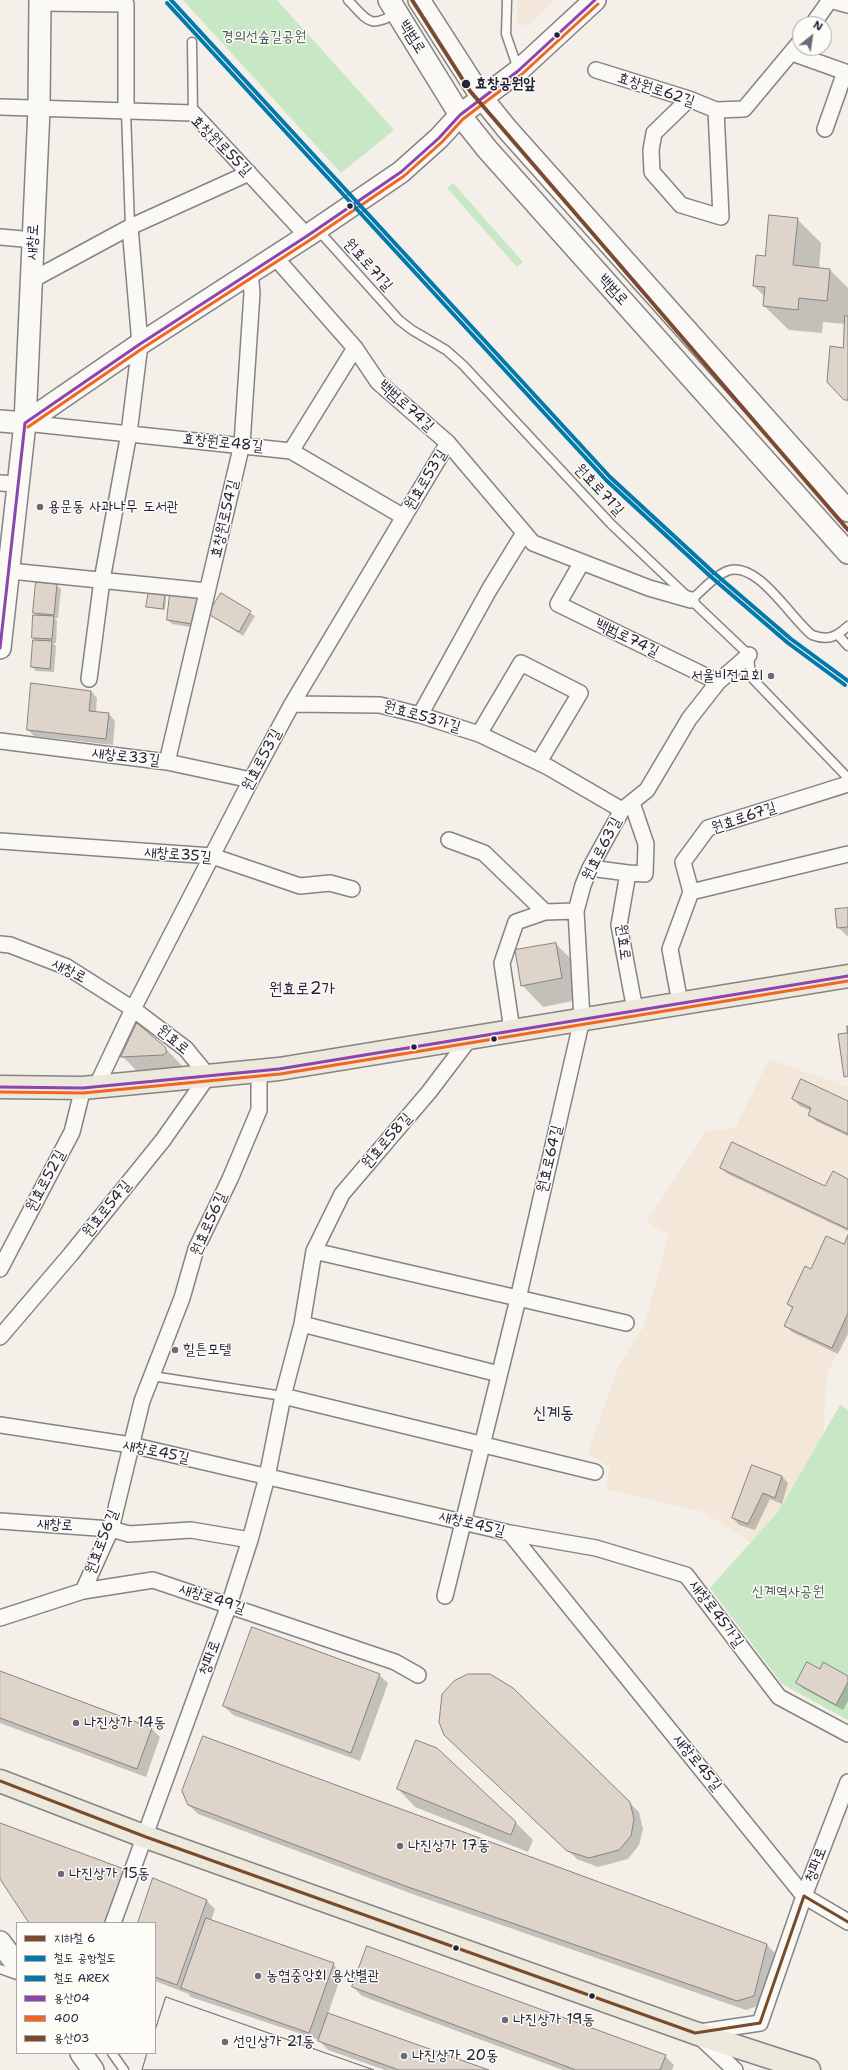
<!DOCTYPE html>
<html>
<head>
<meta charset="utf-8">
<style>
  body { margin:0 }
  #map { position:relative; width:848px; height:2070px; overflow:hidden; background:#f4efe8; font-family:"Shantell Sans","Poor Story",sans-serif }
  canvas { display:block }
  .legend { position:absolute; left:16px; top:1922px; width:140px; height:132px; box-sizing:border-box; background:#fdfcf7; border:1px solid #a5a5ac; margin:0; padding:5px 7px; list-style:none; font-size:12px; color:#22223b }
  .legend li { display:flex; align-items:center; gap:8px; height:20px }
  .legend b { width:20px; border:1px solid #a5a5ac }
  .north { position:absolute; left:792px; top:16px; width:40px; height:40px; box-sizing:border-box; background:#fdfcf7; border:1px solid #a5a5ac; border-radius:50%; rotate:30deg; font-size:11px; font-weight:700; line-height:16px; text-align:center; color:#22223b }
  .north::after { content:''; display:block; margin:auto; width:14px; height:18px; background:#6c6a78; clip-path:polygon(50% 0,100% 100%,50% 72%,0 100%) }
</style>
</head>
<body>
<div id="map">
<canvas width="848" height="2070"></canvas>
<ul class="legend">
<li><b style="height:5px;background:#7c4932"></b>지하철 6</li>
<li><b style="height:5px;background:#0079ac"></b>철도 공항철도</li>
<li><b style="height:5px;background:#0079ac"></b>철도 AREX</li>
<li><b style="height:5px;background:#8e44ad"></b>용산04</li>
<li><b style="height:5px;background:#f26522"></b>400</li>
<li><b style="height:5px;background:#7a4b2a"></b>용산03</li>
</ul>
<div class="north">N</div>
</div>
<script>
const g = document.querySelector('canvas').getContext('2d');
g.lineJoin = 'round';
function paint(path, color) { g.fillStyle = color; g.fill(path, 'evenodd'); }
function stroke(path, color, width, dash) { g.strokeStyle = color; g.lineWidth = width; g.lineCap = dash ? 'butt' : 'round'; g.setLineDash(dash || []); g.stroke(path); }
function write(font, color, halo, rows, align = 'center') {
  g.font = font + ' "Shantell Sans","Poor Story",sans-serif'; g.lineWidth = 3; g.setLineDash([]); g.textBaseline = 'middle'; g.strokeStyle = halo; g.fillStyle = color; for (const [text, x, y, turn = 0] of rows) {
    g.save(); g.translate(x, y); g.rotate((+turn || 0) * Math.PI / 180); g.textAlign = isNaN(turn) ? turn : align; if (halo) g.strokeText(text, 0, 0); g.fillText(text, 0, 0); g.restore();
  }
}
paint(new Path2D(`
  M517,0H554L527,26L517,23Z
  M769,1059L848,1087V1327L827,1376L823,1436L778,1512L751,1543L704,1512L605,1489L610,1468L588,1453L619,1365L644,1326L669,1234L646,1223L706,1131L735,1128Z`), '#f3e7d9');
paint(new Path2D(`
  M183,0H277L394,130L341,173Z
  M453,183L523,262L517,267L447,188Z
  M840,1405L848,1410V1720L782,1684L710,1588L778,1512Z`), '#c8e7c4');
paint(new Path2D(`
  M797,219L821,243L819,269L830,270L848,288V402L829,382L844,349L846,324L823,322L822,333L789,330L764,306L765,297L754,286L766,257Z
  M56,585L61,589L58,618H54L57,621L56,643H53L56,646L54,672L36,671L32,667L36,641L33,638L38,616L34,613Z
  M221,594L255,616L243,636L209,614Z
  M165,595L166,596L165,610L147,606Z
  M171,595L196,628L172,624L168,620Z
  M91,691L97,698L96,712L109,714L115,721L113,745L34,736L28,730Z
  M848,909V937L838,927Z
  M556,944L577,965L583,999L543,1007L522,985Z
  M165,1048L186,1070L144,1078L123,1057Z
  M793,1099L848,1103V1136L816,1121L809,1114L811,1111L800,1106Z
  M721,1168L826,1188L848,1180V1231L728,1174Z
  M848,1237V1334L838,1354L792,1332L785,1325L793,1309L788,1304L811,1271L844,1245Z
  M782,1476L788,1483L782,1504L770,1499L755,1530L739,1525L733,1518Z
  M820,1670L848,1677V1701L843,1710L804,1689L797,1683Z
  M0,1672L152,1729L160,1737L146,1777L0,1723Z
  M379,1675L388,1683L360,1761L233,1715L224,1706Z
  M513,1688L639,1812L643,1829L639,1845L628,1859L598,1867L577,1859L452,1741Z
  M398,1789L515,1822L533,1840L528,1852L415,1807Z
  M189,1805L767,1945L776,1954L763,2004L746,2010L418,1896L198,1814Z
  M0,1824L124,1870L133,1879L116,1923H31L0,1878Z
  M206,1900L215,1909L211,1921L333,1964L342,1973L328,2014L486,2070H385L328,2050L319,2040L191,1997L186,1992V1993L155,1981V1923H139Z
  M353,1987L665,2056L674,2065L672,2070H563L362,1996Z`), '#0003');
const building = new Path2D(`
  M769,215L798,218L793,265L830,269L827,301L799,298L798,310L763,306L765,287L753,286L756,255L765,256Z
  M845,316H848V400H844L827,382L830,346L843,348Z
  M36,582L57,584L54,615L33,613Z
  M149,591L165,594L163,609L146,607Z
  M221,593L251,611L239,632L208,614Z
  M170,594L199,598L192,624L167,620Z
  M33,615L54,616L52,639L32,638Z
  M33,640L52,641L50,669L31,667Z
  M31,683L91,691L89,711L109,713L106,739L27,730Z
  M848,908V927L837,928L835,909Z
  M556,943L562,978L521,986L515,950Z
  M137,1023L165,1047L167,1052L163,1055L121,1057Z
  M847,1026H848V1076L844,1077L838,1034L847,1033Z
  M801,1079L848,1101V1134L808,1115L811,1108L792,1099Z
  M732,1142L825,1186L833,1171L848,1179V1229L720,1168Z
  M848,1235V1313L832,1348L784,1326L793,1307L787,1304L805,1266L811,1269L826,1236L844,1244Z
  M752,1465L782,1476L775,1498L763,1493L748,1524L732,1518Z
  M252,1627L380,1674L351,1753L223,1706Z
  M807,1662L820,1669L823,1662L848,1676V1682L836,1705L796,1683Z
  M0,1671L152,1728L137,1769L0,1718Z
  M468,1674H490L513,1688L630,1802L634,1819L631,1836L619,1850L589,1858L567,1851L444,1735L439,1722L442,1694L454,1681Z
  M203,1736L767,1944L754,1996L737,2001L408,1887L188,1805L182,1791Z
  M416,1740L437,1748L516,1822L511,1835L397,1789Z
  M0,1823L124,1869L105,1923H29L0,1879Z
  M153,1878L207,1900L177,1985L155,1977V1923H138Z
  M206,1918L334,1963L309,2033L181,1988Z
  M367,1946L666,2055L660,2070H576L352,1987Z
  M166,1997L374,2070H142L147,2053H155V2031Z
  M166,1997L374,2070H142L147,2053H155V2031Z
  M328,2013L489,2070H399L318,2041Z`);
paint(building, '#ded4c9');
stroke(building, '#858384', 1);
const lane = new Path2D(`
  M348,0C368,21 369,29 397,13
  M507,0L506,34L518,69
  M192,42L193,113
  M126,111L130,227
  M318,230L399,320L412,330L446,350L463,365L611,524L749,655L751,677L848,778
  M691,600C702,591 714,576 727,571C757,559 791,619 812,635C828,641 836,637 848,626
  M838,635L848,646
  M152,1376L283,1396
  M0,1969L17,1975
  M112,2053L124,2070`);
const street = new Path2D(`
  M830,0L848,5
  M40,3L126,4V111
  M813,24L830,0
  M792,53L848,73
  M596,70L689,99L716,110L744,109L800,42
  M689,99L654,133L651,150L652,172L681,205L721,217L716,110
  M0,107L193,113L307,236
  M825,129L845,72
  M130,227L249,173
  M0,237L34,240
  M274,256L355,348L378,382L448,443L533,543L649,588L691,600
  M32,280L130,227L140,344L129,433L102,580L89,679
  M25,423L291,451L404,517
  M291,451L355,348
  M0,483L18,484
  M582,562L558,604L718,682
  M0,570L207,591
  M292,704L380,705L420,715L479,734L548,767L622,810
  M420,715L489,590L524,533
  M479,734L521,663L580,693L539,762
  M0,741L167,762L251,780
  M167,762L242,444L252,293L250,272
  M848,784L708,828L683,862L691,892L848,854
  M449,840L484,853L545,912
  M0,841L212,856L300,886L330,883L352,889
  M590,868L628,873L645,874L646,844L632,803
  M628,873L619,925L635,1010
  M0,944L10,945L67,967L133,1009L186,1049L208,1076L163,1140L71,1254L0,1337
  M680,1003L670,949L691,892
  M512,1030L502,963L516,922L545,912L576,911
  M96,1087L133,1009L251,780L292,704L448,443
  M314,1251L626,1323
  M0,1269L72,1132L83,1088
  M302,1324L499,1374
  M283,1396L595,1472
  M0,1425L131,1445L510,1533L804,1896L848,1922
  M0,1521L111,1529L129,1534L191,1530L250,1540
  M510,1533L596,1548L686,1575L779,1697L848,1734
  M83,1591L111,1529L142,1401L182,1298L196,1249L230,1179L259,1110V1072
  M445,1596L518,1299L582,1019L576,911L583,885L590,868L622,810L647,790L689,719L718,682L749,655
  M0,1618L83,1591L153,1580L395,1662L418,1675
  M113,1923L229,1605L250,1540L267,1477L283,1396L302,1324L314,1251L342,1194L429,1092L470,1038
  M700,2032L760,2023L804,1896L848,1782
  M700,2037L735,2070`);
const secondary = new Path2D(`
  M389,0L460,115L487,149L848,553
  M419,0L482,98L507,129L848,511
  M0,421L25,423L140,344L307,236L401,172L439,138L460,115L518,71L595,0
  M0,648L25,423L39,109L40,0
  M0,1942L17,1965
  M81,2053L93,2070`);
const primary = new Path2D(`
  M0,1087L83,1088L279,1069L848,976
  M0,1781L146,1837L695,2033L809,2070`);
stroke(lane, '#858384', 11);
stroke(street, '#858384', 18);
stroke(secondary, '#858384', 24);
stroke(primary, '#858384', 25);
stroke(lane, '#faf9f6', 8);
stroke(street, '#faf9f6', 15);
stroke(secondary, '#faf9f6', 21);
stroke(primary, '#ece8db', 22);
stroke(new Path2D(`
  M0,648L25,423L140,344L307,236L401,172L439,138L460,115L518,71L595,0
  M0,1087L83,1088L279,1069L848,976`), '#8e44ad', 3);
stroke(new Path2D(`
  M28,427L143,348L310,240L404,176L442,142L463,119L521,75L598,4
  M0,1092L83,1093L280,1074L848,981`), '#f26522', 3);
stroke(new Path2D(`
  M0,1781L146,1837L695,2033L760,2023L804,1896L848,1922`), '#7a4b2a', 3);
stroke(new Path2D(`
  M171,0L610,477L713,572L791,639L848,681`), '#0079ac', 4);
stroke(new Path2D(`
  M167,3L606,480L710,576L788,643L845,685`), '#0079ac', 4);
stroke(new Path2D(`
  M412,0L470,91L848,530`), '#7c4932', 4);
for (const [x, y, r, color] of [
  [557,35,3.5,"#22223b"],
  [466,84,5,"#22223b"],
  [350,206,3.5,"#22223b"],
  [40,507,4,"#6c6a78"],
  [771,676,4,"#6c6a78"],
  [494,1039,3.5,"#22223b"],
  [414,1047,3.5,"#22223b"],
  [175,1350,4,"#6c6a78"],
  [76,1723,4,"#6c6a78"],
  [400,1846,4,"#6c6a78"],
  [61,1874,4,"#6c6a78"],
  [456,1948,3.5,"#22223b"],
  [258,1976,4,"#6c6a78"],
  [592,1996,3.5,"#22223b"],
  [505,2020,4,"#6c6a78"],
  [225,2042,4,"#6c6a78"],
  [404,2056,4,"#6c6a78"]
]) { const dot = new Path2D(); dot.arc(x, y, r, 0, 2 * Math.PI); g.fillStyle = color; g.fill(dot); stroke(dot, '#fdfcf7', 1.5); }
write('15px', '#495b5b', '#fdfcf7', [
  ["경의선숲길공원",264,37],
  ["신계역사공원",788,1592]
]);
write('15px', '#22223b', '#fdfcf7', [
  ["백범로",412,37,58],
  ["효창원로62길",656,90,18],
  ["효창원로55길",221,146,45],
  ["새창로",33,242,-87],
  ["원효로71길",368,265,48],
  ["백범로",613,290,48],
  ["백범로74길",406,406,42],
  ["효창원로48길",223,443,6],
  ["원효로53길",426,480,-59],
  ["원효로71길",599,490,47],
  ["효창원로54길",225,519,-77],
  ["백범로74길",627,638,26],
  ["원효로53가길",422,717,16],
  ["새창로33길",126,757,7],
  ["원효로53길",262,760,-62],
  ["원효로67길",744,818,-19],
  ["원효로63길",602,849,-63],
  ["새창로35길",178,855,5],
  ["원효로",623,942,83],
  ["새창로",69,971,27],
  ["원효로",173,1040,40],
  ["원효로58길",387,1141,-49],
  ["원효로64길",550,1159,-77],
  ["원효로52길",46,1181,-62],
  ["원효로54길",107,1209,-51],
  ["원효로56길",209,1224,-66],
  ["새창로45길",156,1452,12],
  ["새창로45길",472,1524,14],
  ["새창로",55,1525,4],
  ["원효로56길",102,1542,-69],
  ["새창로49길",212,1599,18],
  ["새창로45가길",716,1614,53],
  ["청파로",210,1658,-70],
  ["새창로45길",697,1763,51],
  ["청파로",816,1865,-69]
]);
write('bold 15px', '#22223b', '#fdfcf7', [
  ["효창공원앞",475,84]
], 'left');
write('15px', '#22223b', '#fdfcf7', [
  ["용문동 사과나무 도서관",48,507],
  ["서울비전교회",763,676,"right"],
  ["힐튼모텔",183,1350],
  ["나진상가 14동",84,1723],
  ["나진상가 17동",408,1846],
  ["나진상가 15동",69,1874],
  ["농협중앙회 용산별관",266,1976],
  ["나진상가 19동",513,2020],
  ["선인상가 21동",233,2042],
  ["나진상가 20동",412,2056]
], 'left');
write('17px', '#22223b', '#fdfcf7', [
  ["원효로2가",302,990],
  ["신계동",553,1414]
]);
</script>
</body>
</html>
